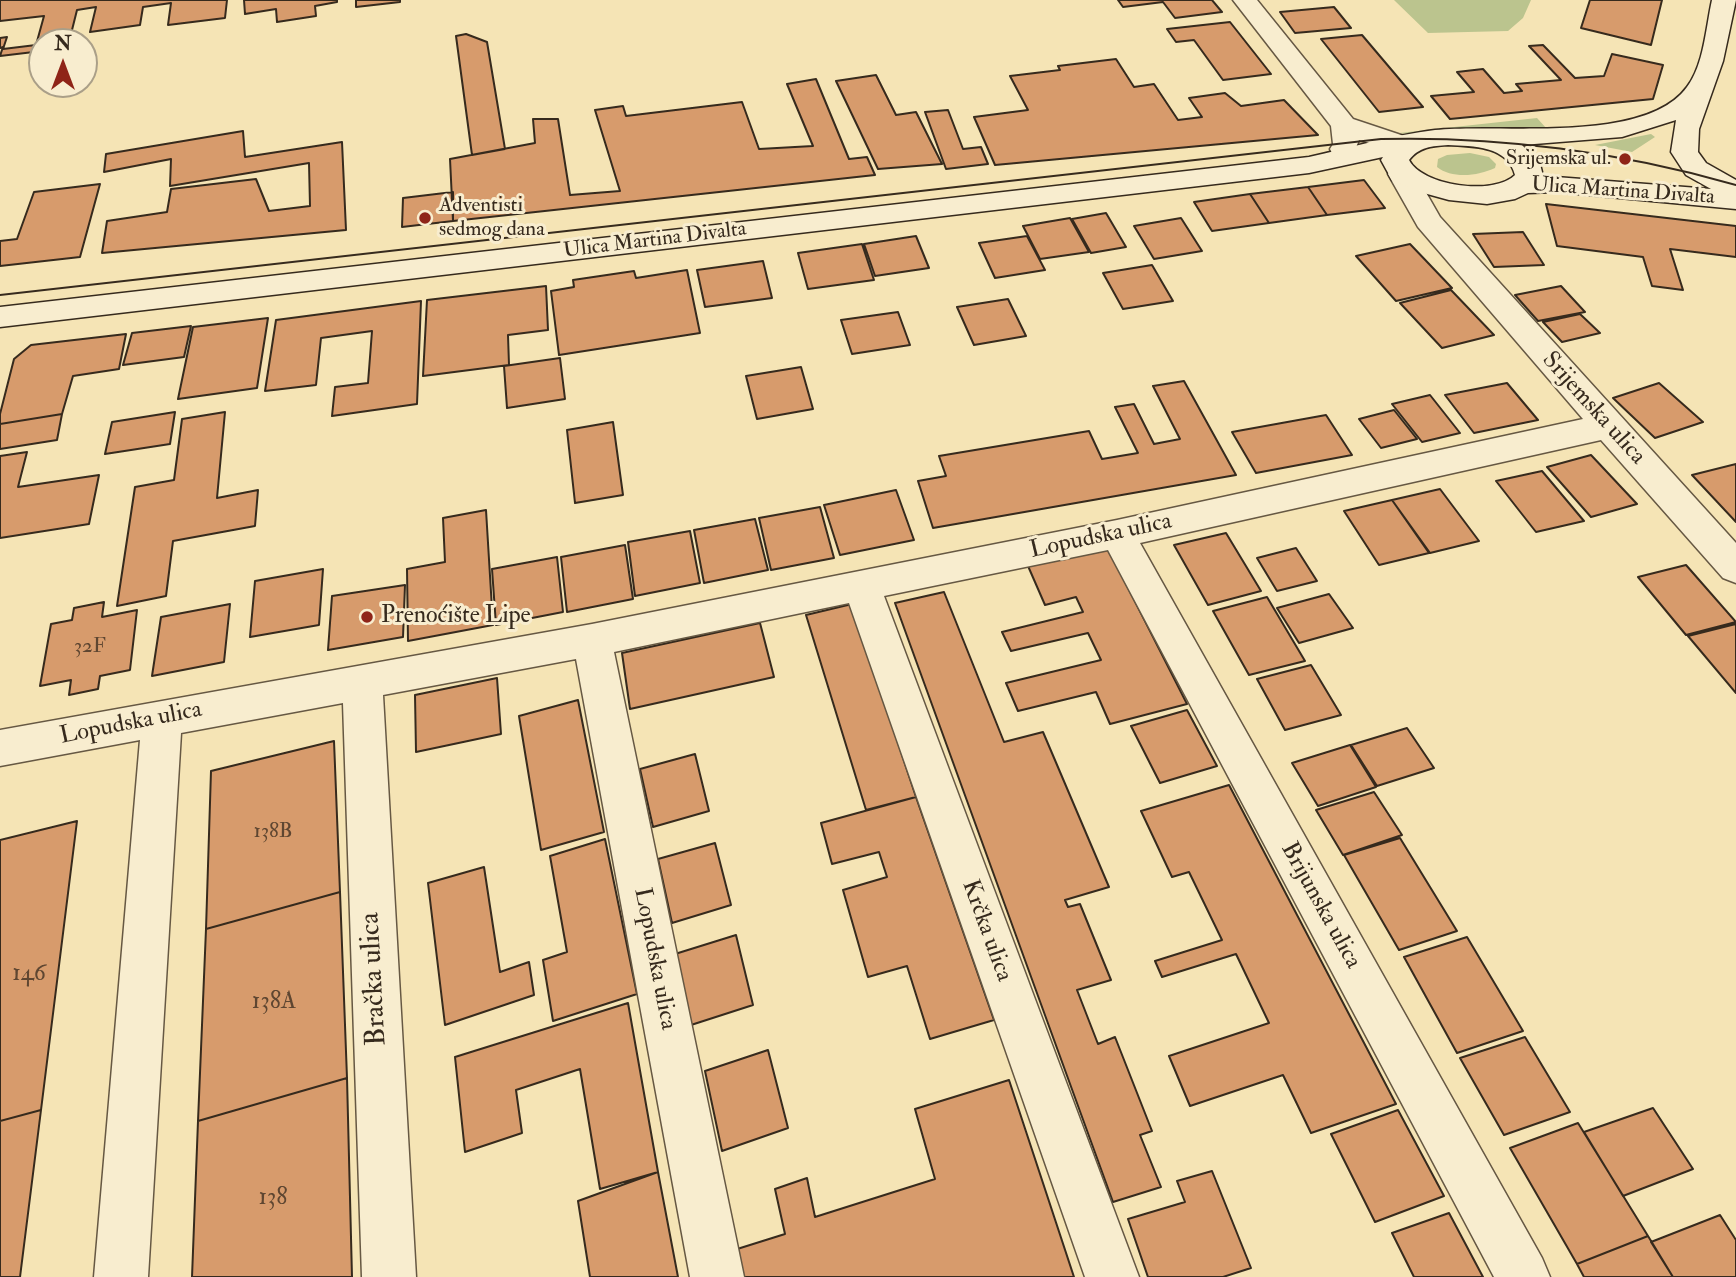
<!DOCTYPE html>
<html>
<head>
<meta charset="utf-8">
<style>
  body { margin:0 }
  #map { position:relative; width:1736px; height:1277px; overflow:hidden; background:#f5e4b5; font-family:"IM FELL Double Pica",serif }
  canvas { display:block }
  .north { position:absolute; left:28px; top:28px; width:70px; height:70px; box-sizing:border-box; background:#f8edcf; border:2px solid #aa9f88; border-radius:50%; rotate:0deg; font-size:19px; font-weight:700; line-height:28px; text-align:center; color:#362a1d }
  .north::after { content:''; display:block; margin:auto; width:24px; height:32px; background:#8f2418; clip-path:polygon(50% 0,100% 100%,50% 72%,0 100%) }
</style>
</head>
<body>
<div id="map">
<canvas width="1736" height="1277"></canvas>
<div class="north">N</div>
</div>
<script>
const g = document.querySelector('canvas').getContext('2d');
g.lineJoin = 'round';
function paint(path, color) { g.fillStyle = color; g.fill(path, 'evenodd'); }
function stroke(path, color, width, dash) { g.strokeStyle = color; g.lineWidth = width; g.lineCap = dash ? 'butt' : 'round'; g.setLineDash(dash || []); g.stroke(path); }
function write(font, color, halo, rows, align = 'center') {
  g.font = font + ' "IM FELL Double Pica",serif'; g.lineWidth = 6; g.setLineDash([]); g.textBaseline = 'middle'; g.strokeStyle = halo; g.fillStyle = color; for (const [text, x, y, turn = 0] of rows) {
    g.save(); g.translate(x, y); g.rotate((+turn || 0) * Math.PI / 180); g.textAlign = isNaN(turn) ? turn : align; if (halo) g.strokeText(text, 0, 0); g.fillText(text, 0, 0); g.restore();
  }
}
paint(new Path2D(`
  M1394,0H1531L1523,18L1508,31L1428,33Z
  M1537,118L1547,129L1390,134Z
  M1651,134L1655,137L1632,152L1595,145Z
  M1470,153L1489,157L1496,164L1495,168C1478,176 1452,179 1437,167L1438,159L1447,155Z`), '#bbc48e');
const building = new Path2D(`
  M0,0H227L225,18L168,25L171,3L143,7L140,25L90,32L96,7L77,10L69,42H42V51L0,56L3,47L0,48V38L7,37L3,49L36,45L44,16L0,21Z
  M244,0H337V2L315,6L316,16L277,22L276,9L245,14Z
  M356,0H400V2L356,7Z
  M1118,0H1212L1222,12L1175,18L1163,2L1123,7Z
  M1590,0H1662L1651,45L1581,28Z
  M1334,7L1351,28L1295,33L1280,12Z
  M1230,22L1271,74L1223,80L1194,40L1176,42L1167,29Z
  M466,34L487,42L505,149L472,155L456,36Z
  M1362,35L1423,107L1379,112L1321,39Z
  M1543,45L1575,78L1604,76L1612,54L1663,65L1653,99L1450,119L1431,96L1474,92L1457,72L1483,69L1504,93L1522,91L1516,84L1561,80L1529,46Z
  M1116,59L1134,87L1154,84L1178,120L1202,117L1189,98L1225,93L1241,106L1284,100L1318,135L995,165L974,117L1028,110L1010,76L1060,70L1058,66Z
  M876,75L896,115L916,112L942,164L878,169L836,81Z
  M816,79L849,159L867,157L875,175L453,221L450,159L535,143L533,119H558L570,195L620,191L595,110L623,106L626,116L742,102L759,149L813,146L787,84Z
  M948,110L963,149L981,147L988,164L946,169L925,112Z
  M243,131L245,157L342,142L346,230L102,253L107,221L167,212L171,189L256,179L269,211L310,206L309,163L170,186L171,159L104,172L106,154Z
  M1364,180L1385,208L1327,215L1308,187Z
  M100,184L80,257L0,266V241L17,239L34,192Z
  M1308,187L1327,215L1269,223L1250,194Z
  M453,192V221L402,227L403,198Z
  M1250,194L1269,223L1212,231L1194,202Z
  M1546,204L1736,226V257L1670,249L1683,290L1652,286L1643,257L1557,246Z
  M1106,213L1126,247L1091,253L1072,219Z
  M1070,218L1089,252L1040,259L1023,226Z
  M1181,218L1202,251L1154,259L1134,226Z
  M1523,232L1544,265L1494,267L1473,234Z
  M916,236L929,268L875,276L864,244Z
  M1027,236L1045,270L995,278L979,243Z
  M862,244L874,280L808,289L798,253Z
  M1410,244L1452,288L1396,301L1356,256Z
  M763,261L772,298L705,307L697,270Z
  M1152,265L1173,301L1123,309L1103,273Z
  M687,270L700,333L559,355L551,291L574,287L573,280L634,271L636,278Z
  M546,286L548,330L508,335L509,365L423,376L427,300Z
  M1561,286L1585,312L1538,321L1515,295Z
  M1451,290L1494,335L1442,348L1400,303Z
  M1008,299L1026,336L974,345L957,307Z
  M421,301L417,404L332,416L335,387L368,383L372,331L321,338L316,385L265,391L276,320Z
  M898,312L910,345L852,354L841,320Z
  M1580,314L1600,333L1562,342L1543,322Z
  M268,318L257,388L178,399L193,327Z
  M191,326L184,357L123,365L132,333Z
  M126,334L119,369L73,376L62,414L0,424V414L14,359L31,345Z
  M560,358L565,399L507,408L504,366Z
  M801,367L813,409L757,419L746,376Z
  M1184,381L1236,475L933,528L918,481L946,476L939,456L1089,431L1102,459L1138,453L1115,407L1134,404L1154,444L1180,439L1153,386Z
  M1507,383L1538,420L1474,433L1445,395Z
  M1659,383L1703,422L1655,438L1613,398Z
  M1430,395L1460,433L1422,442L1392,404Z
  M1394,410L1417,439L1381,448L1359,419Z
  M175,412L170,444L105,454L112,422Z
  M225,412L217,498L258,490L255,526L173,541L166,596L117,606L135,487L174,480L182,419Z
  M62,414L57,440L0,449V424Z
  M1326,415L1352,455L1256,473L1232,432Z
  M613,422L623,495L575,503L567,430Z
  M27,452L18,487L99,475L89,524L0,538V456Z
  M1591,455L1637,504L1591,517L1547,467Z
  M1736,464V522L1692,475Z
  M1542,471L1584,521L1536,532L1496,481Z
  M1440,489L1479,541L1430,553L1392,500Z
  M896,490L914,540L840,555L824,505Z
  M1392,500L1429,553L1379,565L1344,511Z
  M820,507L834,558L771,570L759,518Z
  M486,510L493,625L408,641L407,569L445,562L443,518Z
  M755,519L768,570L704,583L694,530Z
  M690,531L700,583L635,596L628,542Z
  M1226,533L1261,591L1208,605L1174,545Z
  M625,545L633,599L567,612L561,557Z
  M1108,548L1187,704L1110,724L1096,692L1018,711L1006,683L1101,660L1088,633L1011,651L1002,632L1083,612L1076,597L1045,605L1028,566Z
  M1296,548L1317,581L1277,591L1257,558Z
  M557,557L563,612L496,625L492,569Z
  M1686,565L1736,622L1686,635L1638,577Z
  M323,569L319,625L250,637L255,581Z
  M405,585L403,637L328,650L332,596Z
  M944,592L1004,742L1043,732L1109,887L1065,900L1068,907L1080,904L1111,980L1077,990L1098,1044L1115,1037L1152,1131L1140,1135L1161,1187L1113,1202L895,603Z
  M1329,594L1353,628L1299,643L1277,608Z
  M1267,597L1305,661L1249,675L1213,611Z
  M104,602L102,617L137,610L130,670L100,676L98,689L69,695L71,680L40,686L51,624L72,620L74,608Z
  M230,604L224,662L152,676L161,617Z
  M852,604L916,797L866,810L806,615Z
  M760,623L774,677L630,709L622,653Z
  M1736,624V693L1688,636Z
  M1311,665L1341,715L1285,730L1257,679Z
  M497,678L501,734L416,752L415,695Z
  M578,700L604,832L541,850L519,716Z
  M1187,710L1217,766L1160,783L1131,726Z
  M1407,728L1434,768L1377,786L1351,745Z
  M334,741L340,892L206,929L211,771Z
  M1350,745L1376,787L1318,806L1292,763Z
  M695,754L709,811L653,827L640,769Z
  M1229,785L1396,1104L1311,1133L1283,1075L1190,1106L1169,1056L1269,1023L1236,954L1162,977L1155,961L1222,940L1189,872L1172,877L1141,811Z
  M1374,792L1402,835L1343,855L1316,810Z
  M916,797L994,1020L930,1039L907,966L868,977L843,890L887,877L879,852L832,864L821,823Z
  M77,821L41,1110L0,1121V840Z
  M1400,838L1457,931L1399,950L1344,855Z
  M605,839L637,994L553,1021L543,960L567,952L550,856Z
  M715,843L731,905L672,923L658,859Z
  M484,867L500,972L529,962L534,995L445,1025L428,883Z
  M340,892L347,1078L198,1121L206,929Z
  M736,935L753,1005L691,1025L675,954Z
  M1467,937L1523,1031L1457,1053L1404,957Z
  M628,1003L658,1172L600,1189L580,1069L516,1090L522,1133L465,1152L455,1057Z
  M1525,1037L1570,1112L1504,1135L1460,1058Z
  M768,1050L788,1128L722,1151L705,1071Z
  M347,1078L352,1277H192L198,1121Z
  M1009,1080L1074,1277H739L734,1250L785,1234L775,1189L807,1178L815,1217L935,1179L915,1109Z
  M1653,1108L1693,1169L1623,1196L1584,1132Z
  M41,1110L20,1277H0V1121Z
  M1398,1110L1444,1196L1375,1222L1331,1134Z
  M1578,1123L1648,1236L1577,1264L1510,1148Z
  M1212,1171L1251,1268L1223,1277H1148L1128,1219L1185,1202L1177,1181Z
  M658,1172L678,1277H590L578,1201Z
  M1449,1213L1483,1277H1414L1392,1233Z
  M1720,1215L1736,1240V1277H1673L1651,1242Z
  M1648,1236L1673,1277H1584L1577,1264Z`);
paint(building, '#d79b6c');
stroke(building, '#362a1d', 2);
const street = new Path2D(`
  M1233,0H1257L1353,119L1413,139L1417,145L1413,151L1404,153L1359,140L1353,155L1343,157L1333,155L1330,149L1333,144L1331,126Z
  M1402,166L1412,168L1440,217L1736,543V583L1723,578L1601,440L1140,543L1542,1258L1550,1277H1494L1108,550L884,596L1139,1277H1085L849,603L614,652L744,1277H690L576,659L383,695L416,1277H362L343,703L181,733L148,1277H94L140,740L0,766V730L592,624L1117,520L1583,419L1418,227L1388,174L1392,168Z`);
const secondary = new Path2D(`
  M1712,0H1736L1723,61L1699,129L1698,152L1706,163L1736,180V209L1556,192L1528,193L1515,199L1487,204L1449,200L1420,192L1392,180L1381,160L1383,157L1309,173L0,327V307L1309,157C1350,148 1393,135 1435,130C1499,123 1645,145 1687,87C1704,65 1706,27 1712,0ZM1676,120L1671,152L1686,175L1711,189L1543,176L1540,164L1522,145L1622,137ZM1448,145C1473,146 1508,146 1515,175C1494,196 1422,186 1409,160C1419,147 1432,146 1448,145Z`);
stroke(street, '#665843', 3);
stroke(secondary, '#362a1d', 3);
paint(street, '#f8edcf');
paint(secondary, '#f8edcf');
stroke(new Path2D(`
  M0,295L1381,139C1499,136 1622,152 1736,185`), '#362a1d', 2);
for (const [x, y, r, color] of [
  [1625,159,7,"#8f2418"],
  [425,218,7,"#8f2418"],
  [367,617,7,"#8f2418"]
]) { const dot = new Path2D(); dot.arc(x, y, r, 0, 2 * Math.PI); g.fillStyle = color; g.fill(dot); stroke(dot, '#f8edcf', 2.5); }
write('21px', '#362a1d', '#f8edcf', [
  ["Srijemska ul.",1611,159],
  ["Adventisti",439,206,"left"],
  ["sedmog dana",439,230,"left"]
], 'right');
write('21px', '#362a1d', '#f8edcf', [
  ["Ulica Martina Divalta",1623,192,4],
  ["Ulica Martina Divalta",655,241,-7]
]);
write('21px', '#5e4631', null, [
  ["32F",90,647],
  ["138B",273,832]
]);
write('24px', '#362a1d', '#f8edcf', [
  ["Srijemska ulica",1593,409,48],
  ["Lopudska ulica",1101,537,-12],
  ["Lopudska ulica",131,724,-11],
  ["Brijunska ulica",1320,906,61],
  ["Krčka ulica",986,931,70],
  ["Lopudska ulica",654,959,79]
]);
write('24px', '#362a1d', '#f8edcf', [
  ["Prenoćište Lipe",381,617]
], 'left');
write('24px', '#5e4631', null, [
  ["146",29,975],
  ["138A",274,1003],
  ["138",273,1199]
]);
write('28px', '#362a1d', '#f8edcf', [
  ["Bračka ulica",375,979,-93]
]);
</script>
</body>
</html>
